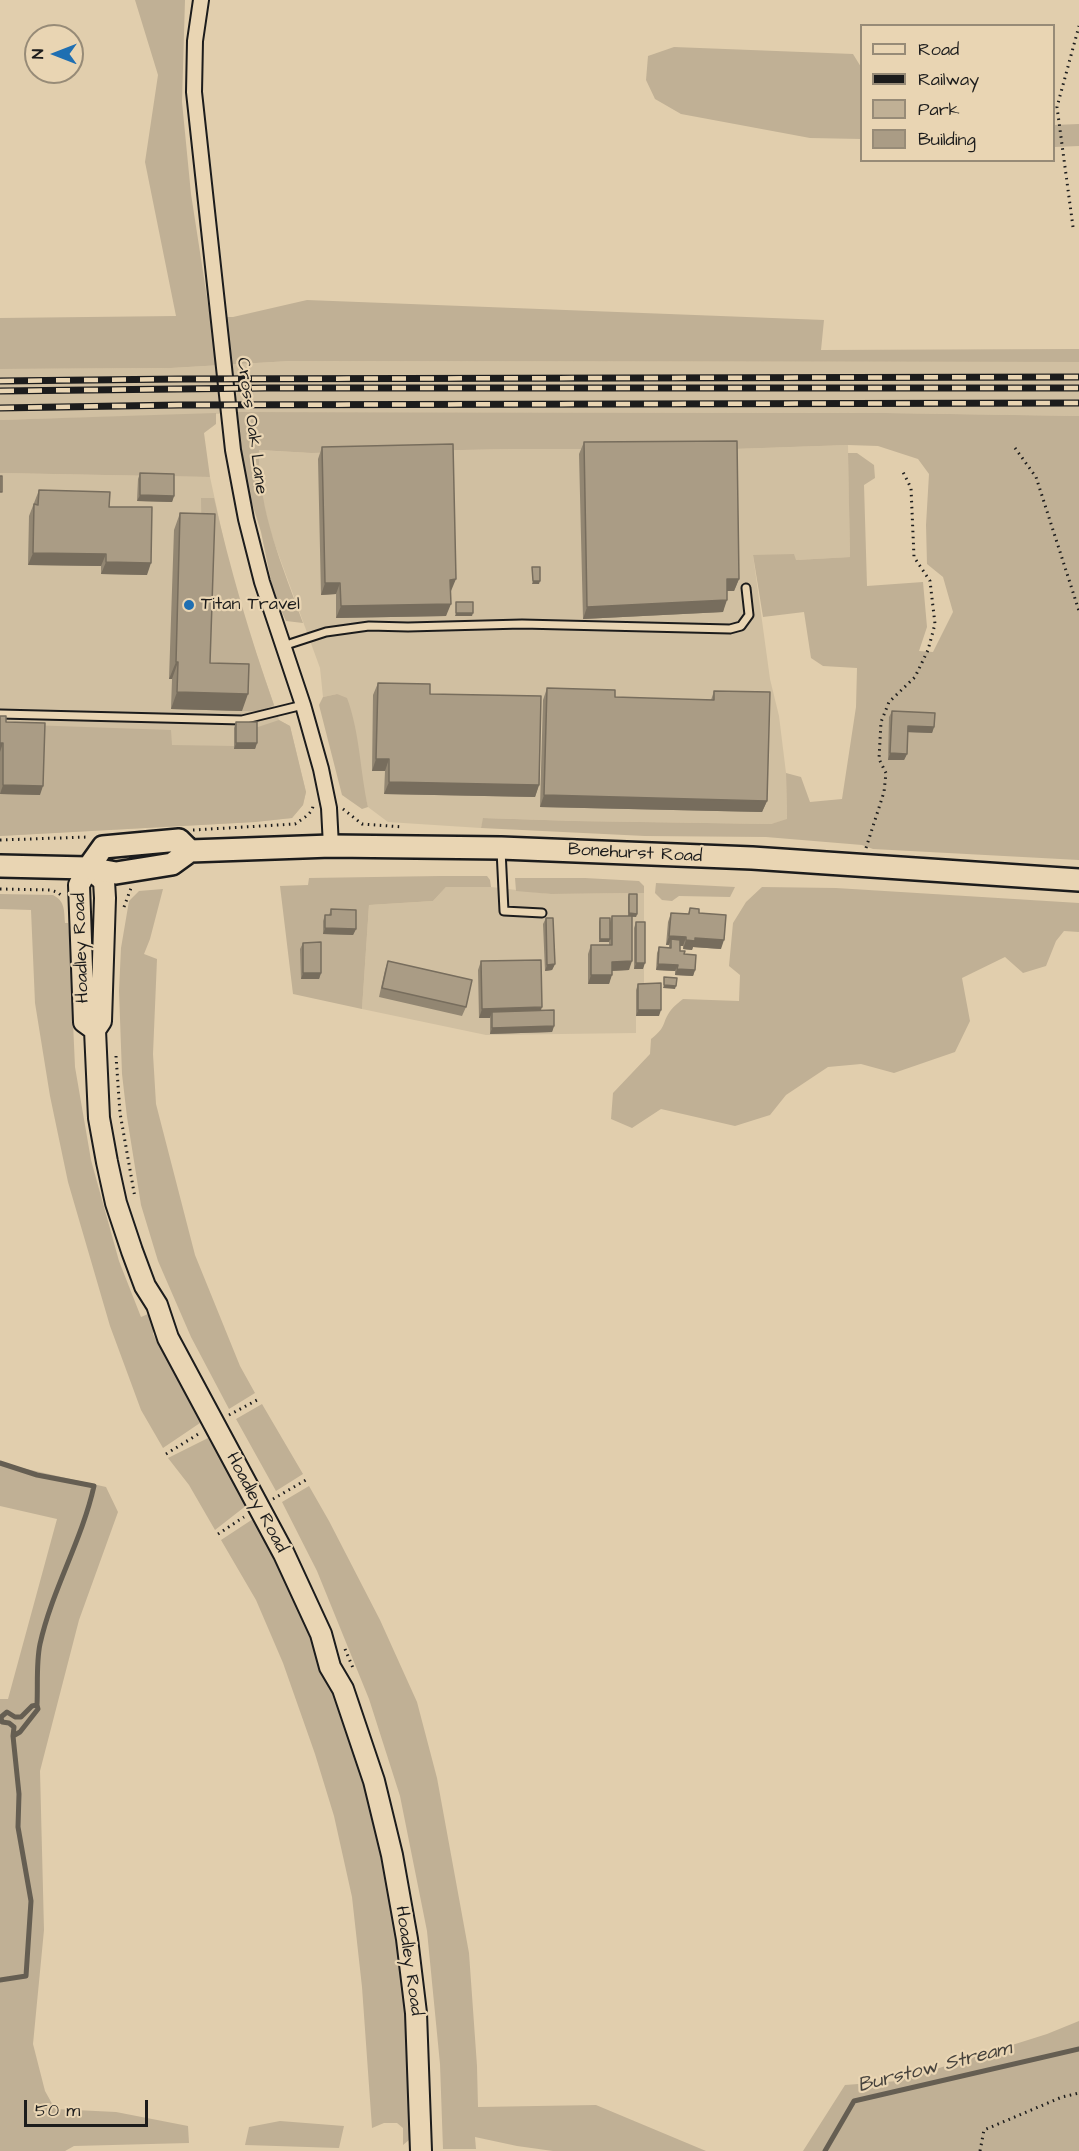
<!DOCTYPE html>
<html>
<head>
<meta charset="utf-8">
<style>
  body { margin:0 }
  #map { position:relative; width:1079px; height:2151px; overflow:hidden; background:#e1cead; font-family:"Architects Daughter",sans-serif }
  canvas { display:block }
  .legend { position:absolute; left:860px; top:24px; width:195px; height:138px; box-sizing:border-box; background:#e9d5b3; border:2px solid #978b77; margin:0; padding:8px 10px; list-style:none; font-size:18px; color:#1c1c1c }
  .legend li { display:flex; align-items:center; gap:12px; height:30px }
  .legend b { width:30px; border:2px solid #978b77 }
  .north { position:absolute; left:24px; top:24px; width:60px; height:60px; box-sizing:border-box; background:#e9d5b3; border:2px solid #978b77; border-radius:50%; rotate:270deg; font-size:16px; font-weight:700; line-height:24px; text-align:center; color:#1c1c1c }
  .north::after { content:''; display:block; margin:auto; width:21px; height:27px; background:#1f6fb2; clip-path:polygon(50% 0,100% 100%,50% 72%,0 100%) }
  .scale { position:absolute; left:24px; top:2100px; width:124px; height:27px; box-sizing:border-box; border:3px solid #1c1c1c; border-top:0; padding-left:8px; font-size:18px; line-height:21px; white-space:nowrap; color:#1c1c1c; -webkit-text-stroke:4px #e9d5b3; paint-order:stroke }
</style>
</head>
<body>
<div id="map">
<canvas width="1079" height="2151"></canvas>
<ul class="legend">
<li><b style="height:8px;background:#e9d5b3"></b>Road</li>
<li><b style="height:8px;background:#1c1c1c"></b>Railway</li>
<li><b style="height:16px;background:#c0b095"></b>Park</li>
<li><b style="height:16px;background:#aa9c85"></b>Building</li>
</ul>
<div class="north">N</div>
<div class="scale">50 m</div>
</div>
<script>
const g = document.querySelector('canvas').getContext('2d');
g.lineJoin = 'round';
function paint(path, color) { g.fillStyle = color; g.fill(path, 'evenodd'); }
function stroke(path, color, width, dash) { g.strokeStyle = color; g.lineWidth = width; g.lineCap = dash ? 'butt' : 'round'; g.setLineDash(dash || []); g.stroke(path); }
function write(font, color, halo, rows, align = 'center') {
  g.font = font + ' "Architects Daughter",sans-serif'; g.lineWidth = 4.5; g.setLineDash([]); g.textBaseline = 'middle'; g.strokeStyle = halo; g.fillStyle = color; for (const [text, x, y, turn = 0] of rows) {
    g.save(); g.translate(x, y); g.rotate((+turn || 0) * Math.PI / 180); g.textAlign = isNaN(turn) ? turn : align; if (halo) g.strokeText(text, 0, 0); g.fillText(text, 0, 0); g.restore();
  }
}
paint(new Path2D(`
  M290,361L1079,362V416L886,413L282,412L0,420V369L171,368Z
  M848,445L850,557L796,560L753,555L770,679L779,716L786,773L787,820L771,824L575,821L484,818L481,828L388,822L368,807L337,694L323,697L320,668L271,534L262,496L258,450L311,453L513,449H734Z
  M0,473L210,477L228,560L249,632L279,720L290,726L306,792L303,805L292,818L255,822L0,836Z
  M446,887H491L551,894L644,893V990H636V1033L486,1035L362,1009L369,905L433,901Z`), '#d0bfa1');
paint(new Path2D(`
  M135,0H185L182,102L191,194L210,317H233L307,300L824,320L821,350L1079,349V362L290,361L171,368L0,369V318L176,316L145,162L158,75Z
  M674,47L853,54L861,67V139L810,138L681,114L655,99L646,80L648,56Z
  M1079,124V146L1054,147V125Z
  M235,412L886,413L1079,416V860L873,849L862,845L766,837L645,836L481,828L483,818L575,821L771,824L787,819L786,773L801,777L810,802L842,799L856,707L857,668L823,666L811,658L804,612L763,617L753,555L794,554L796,560L850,557L848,453H857L874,465L875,478L864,485L867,586L923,582L927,627L919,651L933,652L953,612L943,577L927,564L926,525L929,474L918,459L878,446L848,445L734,449H513L311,453L259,450C258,511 283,567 303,623L286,621L274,595L261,532L246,484Z
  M216,413V424L204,433L210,477L0,473V420Z
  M201,498H214C230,569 250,637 274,705L261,711H242L204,680Z
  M337,694L347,698C360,733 360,771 368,807L362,809L342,795L319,705L323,697Z
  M279,720L290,726L306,792L303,805L292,818L255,822L0,836V724L171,730L172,745L234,746V749H254L255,728Z
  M440,876H487L490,880L491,887H446L433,901L369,905L362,1009L293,994L280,886L308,885L309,878Z
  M515,878H585L639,881L644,886V893L551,894L516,891Z
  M656,883L735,887L730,897L679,896L672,901L662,900L655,893Z
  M762,887L836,888L1079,903V932L1064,931L1056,941L1046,966L1023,973L1005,957L962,978L970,1021L955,1052L894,1073L861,1064L828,1067L786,1095L770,1115L735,1126L661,1109L632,1128L611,1119L613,1093L650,1054L651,1039C668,1026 661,1023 671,1010C674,1006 679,1002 683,999L739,1001L740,975L729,966L733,923L746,902Z
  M163,889L150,939L144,954L157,959L153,1054L156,1104L195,1255L240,1366L255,1393L229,1409L191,1337L158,1261L141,1205L127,1117L122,1074L119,991L121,948L129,901L139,891Z
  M0,894L53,895C65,901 64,910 65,923H68L69,933L75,1067L91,1160L119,1261L141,1317L153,1312V1334L200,1423L163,1448L141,1410L110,1326L68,1182L50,1096L35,1003L31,910L0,909Z
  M262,1404L303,1474L276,1491L236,1419Z
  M208,1438L247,1505L215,1530L189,1485L168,1458Z
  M0,1463L106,1487L118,1512L79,1620L40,1771L44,1930L33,2044L45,2091L55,2109L116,2112L188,2126L189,2143L74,2146L65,2151H0V1699H8L57,1519L0,1506Z
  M309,1486L329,1521L380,1620L417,1702L437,1778L469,1953L477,2066L478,2107L596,2105L706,2151H553L517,2146L475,2137L476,2149H443L440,2064L427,1931L400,1796L369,1699L317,1571L282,1502Z
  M253,1519C280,1572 308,1624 329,1680C374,1799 402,1935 408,2063C410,2088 409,2114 409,2140L403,2145V2128L397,2123H384L372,2128L362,1987L352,1897L334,1816L315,1754L283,1663L256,1600L221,1540Z
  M1079,2021V2151H803L845,2085L898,2081L1047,2034Z
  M280,2121L344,2126L339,2148L245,2145L249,2127Z`), '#c0b095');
stroke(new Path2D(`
  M0,1463L37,1475L94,1486C82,1540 52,1590 40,1644C36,1663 38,1685 37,1705L38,1709L20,1732L13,1736L14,1727L9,1723L2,1722L1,1717L7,1712L15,1717H21L32,1706L37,1705
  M0,1980L26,1976L31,1901L18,1827L19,1794L13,1736
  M825,2151L854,2101L1079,2049`), '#655e52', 5);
const lane = new Path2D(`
  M283,646L326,632L369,626L408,627L522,624L730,629L741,626L749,615L746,588
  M0,714L242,720L303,705
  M501,850L504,911L542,913`);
const street = new Path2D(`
  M201,0L195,41L194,92L233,450L246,519L262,582L303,705L321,769L329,808L331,846`);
const secondary = new Path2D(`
  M95,1030L101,1021L105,898L104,881L88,868L79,885L84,1022L95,1030L99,1118L107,1162L116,1203L132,1251L145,1286L157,1305L168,1338L284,1554L321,1634L330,1667L343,1689L374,1781L392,1855L407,1939L416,2013L421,2151`);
const primary = new Path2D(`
  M0,866L88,868L116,873L172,864L190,851L331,846L501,848L752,858L1079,880
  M88,868L103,847L179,840L190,851`);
stroke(lane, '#1c1c1c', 11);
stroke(street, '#1c1c1c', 18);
stroke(secondary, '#1c1c1c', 24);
stroke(primary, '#1c1c1c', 26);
stroke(new Path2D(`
  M1073,227L1057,107L1079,26
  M1015,448L1036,477L1079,611
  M343,809L362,824L403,827
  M193,830L295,824C302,819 312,814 313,806
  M0,840L88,837
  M866,848L884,792L886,773L879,759L881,722L889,702L915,677L928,650L935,624L930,581L914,557L911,488L902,470
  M0,889L50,890L57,892L62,896
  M124,907L131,888
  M116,1056L120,1113L135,1198
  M229,1415L259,1399
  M166,1454L200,1433
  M273,1499L306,1480
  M218,1534L244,1517
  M345,1649L353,1668
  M980,2151L984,2130L1062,2097L1079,2093`), '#1c1c1c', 3, [1.5, 4.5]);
stroke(lane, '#e9d5b3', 7);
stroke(street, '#e9d5b3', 14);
stroke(secondary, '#e9d5b3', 20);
stroke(primary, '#e9d5b3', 21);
const rail = new Path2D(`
  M0,381L179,379L1079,377
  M0,391L266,388H1079
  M0,408L179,405L1079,403`);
stroke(rail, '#1c1c1c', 7);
stroke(rail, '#e9d5b3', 4.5, [14]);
paint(new Path2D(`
  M584,442L739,579L734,591H727L723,612L583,619L579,454Z
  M322,447L451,591H450L446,616L336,618V594L321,595L318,459Z
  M140,473L174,496L172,502L137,501L138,479Z
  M39,490L109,507L147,575L101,574V566L28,565L29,516Z
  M180,513L210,663L242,711L171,709L172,679H169L174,530Z
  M378,683L430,694L539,785L535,797L384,794L385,771H372L373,695Z
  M547,688L615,697L711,700L714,691L767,801L762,812L540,807L543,700Z
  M892,711L934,727L932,733L907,732V754L904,760H888L889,717Z
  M0,716L6,722L40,795L0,794Z
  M236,722L257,743L255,749H234V728Z
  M629,894L637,914L636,917H632L629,970L612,971L609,984H588V954L591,945H609V942H599V922L600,918L610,922L612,916H628V897Z
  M690,908L699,913L721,949L693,947L692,950L683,949V946H680V951L684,954L695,970L693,976L675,975V971L656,970L657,953L659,947L669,948V945H666L668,922L671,913L688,914Z
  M331,909L356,929L353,935L323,934V921L325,915H329Z
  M546,918L555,964L552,970L545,971L543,924Z
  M636,922L643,969H634V928Z
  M303,943L321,973L319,979H301L300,949Z
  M388,961L466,1007L462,1016L379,997L385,970Z
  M481,961L541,1011L554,1026L552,1032L490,1034V1018H479L478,970Z
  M638,984L659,1016H636V990Z`), '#928672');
paint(new Path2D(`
  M140,495L174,496L172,502L137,501Z
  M33,553L106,554L101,566L28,565Z
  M106,562L151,563L147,575L101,574Z
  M456,579L451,591H446L450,580Z
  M727,579H739L734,591H723Z
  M533,581H540L539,584H532Z
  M325,583H340L336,594L321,595Z
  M727,600L723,612L583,619L587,607Z
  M451,604L446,616L336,618L341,606Z
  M456,613H473L472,616H455Z
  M176,662H178L172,679H169Z
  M177,692L248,694L242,711L171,709Z
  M908,726L934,727L932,733L905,732Z
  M0,743H3L0,752Z
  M236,743H257L255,749H234Z
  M890,753L907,754L904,760H888Z
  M376,759H389L385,771H372Z
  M389,782L539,785L535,797L384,794Z
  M3,785L43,786L40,795L0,794Z
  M544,795L767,801L762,812L540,807Z
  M629,913L637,914L636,917L628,916Z
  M325,928L356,929L353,935L323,934Z
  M669,936L686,937L683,946H671V939L669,945H666Z
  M695,938L724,940L721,949L693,947L692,950L683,949L686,940Z
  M600,939H610L609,942H599Z
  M632,961L629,970L609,971L612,962Z
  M636,963H645L643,969H634Z
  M555,964L552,970L545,971L547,965Z
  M658,964L678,965L675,971L656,970Z
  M677,969L695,970L693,976L675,975Z
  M303,973H321L319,979H301Z
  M591,975H612L609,984H588Z
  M664,985L676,986L675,989L663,988Z
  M542,1007L539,1016L492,1012L490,1018H479L482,1009Z
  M638,1010H661L659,1016H636Z
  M554,1026L552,1032L490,1034L492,1028Z`), '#776d5d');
const building = new Path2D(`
  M737,441L739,579H727V600L587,607L584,442Z
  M453,444L456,579L450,580L451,604L341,606L340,583H325L322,447Z
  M140,473L174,474V496L140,495Z
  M0,476H2V492H0Z
  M39,490L110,492L109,507H152L151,563L106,562V554L33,553L34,504L38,505Z
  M180,513L215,514L210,663L249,664L248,694L177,692L178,662H176Z
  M532,567H540V581H533Z
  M456,602H473V613H456Z
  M378,683L430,684V694L541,696L539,785L389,782V759H376Z
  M547,688L615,690V697L714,700V691L770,692L767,801L544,795Z
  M892,711L935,713L934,727L908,726L907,754L890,753Z
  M0,716H6V722L45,723L43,786L3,785V743H0Z
  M236,722H257V743H236Z
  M629,894H637V914L629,913Z
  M690,908L699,909V913L726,915L724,940L695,938V941L686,940V937L669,936L671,913L689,914Z
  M331,909L356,910V929L325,928V915H331Z
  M612,916H632V961L612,962V975H591V945H612Z
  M546,918H553L555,964L547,965Z
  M600,918H610V939H600Z
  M636,922H645V963H636Z
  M671,939L680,940V951H685L684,954L696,955L695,970L677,969L678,965L658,964L659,947L671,948Z
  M321,942V973H303V943Z
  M541,960L542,1007L482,1009L481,961Z
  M388,961L472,980L466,1007L382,988Z
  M664,977L677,978L676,986L664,985Z
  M661,983V1010H638V984Z
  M554,1010V1026L492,1028V1012Z`);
paint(building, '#aa9c85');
stroke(building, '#776d5d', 1.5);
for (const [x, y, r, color] of [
  [189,605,6,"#1f6fb2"]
]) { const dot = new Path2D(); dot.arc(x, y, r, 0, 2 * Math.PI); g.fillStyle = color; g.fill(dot); stroke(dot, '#e9d5b3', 2); }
write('18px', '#1c1c1c', '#e9d5b3', [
  ["Cross Oak Lane",251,426,82],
  ["Bonehurst Road",635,854,3],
  ["Hoadley Road",82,948,-92],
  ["Hoadley Road",256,1503,62],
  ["Hoadley Road",408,1961,82]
]);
write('18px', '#1c1c1c', '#e9d5b3', [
  ["Titan Travel",201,605]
], 'left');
write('italic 20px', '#46423c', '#e9d5b3', [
  ["Burstow Stream",935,2068,-14]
]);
</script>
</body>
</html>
